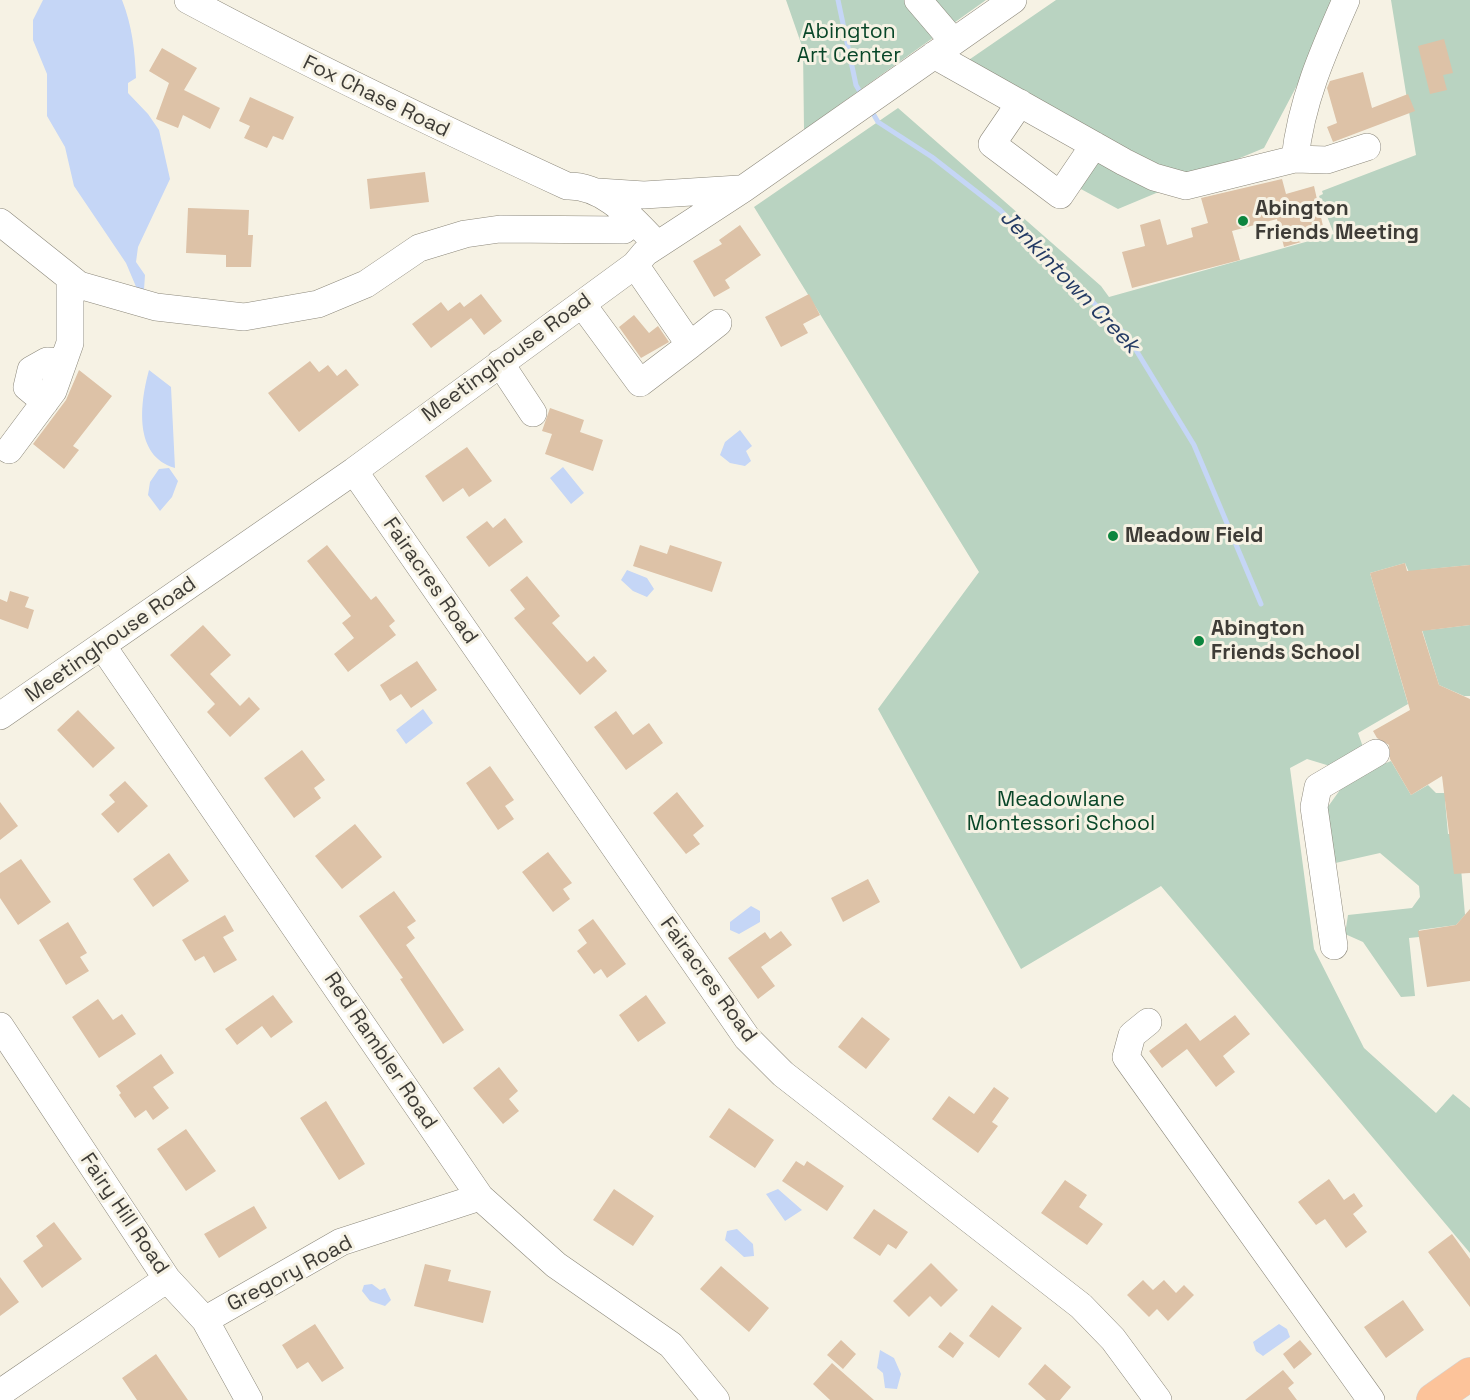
<!DOCTYPE html>
<html>
<head>
<meta charset="utf-8">
<style>
  body { margin:0 }
  canvas { display:block; background:#f6f2e4 }
</style>
</head>
<body>
<canvas width="1470" height="1400"></canvas>
<script>
const g = document.querySelector('canvas').getContext('2d');
g.lineJoin = 'round';
function paint(path, color) { g.fillStyle = color; g.fill(path, 'evenodd'); }
function stroke(path, color, width, dash) { g.strokeStyle = color; g.lineWidth = width; g.lineCap = dash ? 'butt' : 'round'; g.setLineDash(dash || []); g.stroke(path); }
function write(font, color, halo, rows, align = 'center') {
  g.font = font + ' "Space Grotesk",sans-serif'; g.lineWidth = 6; g.setLineDash([]); g.textBaseline = 'middle'; g.strokeStyle = halo; g.fillStyle = color; for (const [text, x, y, turn = 0] of rows) {
    g.save(); g.translate(x, y); g.rotate((+turn || 0) * Math.PI / 180); g.textAlign = isNaN(turn) ? turn : align; if (halo) g.strokeText(text, 0, 0); g.fillText(text, 0, 0); g.restore();
  }
}
paint(new Path2D(`
  M786,0H986L804,130L803,49Z
  M1056,0H1342L1264,148L1118,209L1079,188L1099,149L1031,111L944,77Z
  M1391,0H1470V565L1420,570V598L1405,563L1370,573L1408,704L1358,733L1363,747L1330,766L1307,759L1290,768L1314,949L1364,1048L1436,1113L1453,1094L1470,1108V1253L1161,886L1021,969L878,709L979,572L754,207L898,108L1101,286L1109,297L1334,234L1319,196L1323,194L1322,191L1416,155Z
  M1420,623L1428,630L1470,625V696H1464L1439,685Z
  M1391,761L1411,795L1428,785L1436,793H1447L1445,800L1448,834L1458,833L1465,915L1456,925L1419,930V937L1409,938L1415,996L1401,997L1363,942L1345,934L1348,915L1412,908L1420,897L1419,886L1380,853L1331,864L1322,815L1355,769L1376,767Z`), '#b9d3c1');
paint(new Path2D(`
  M43,0H122C132,25 135,51 136,78L128,83V93L148,114L159,130L170,179L138,247L136,262L145,275L144,290L137,289L126,263L74,186L65,147L47,116V74L33,40V20Z
  M149,370L171,387L175,468C133,456 140,403 149,370Z
  M740,430L752,446L746,451L751,461L745,466L730,463L720,455L725,442Z
  M563,467L584,493L571,504L550,478Z
  M169,468L178,481L172,497L160,511L148,495L150,482L159,469Z
  M627,570L647,578L654,589L647,597L633,591L621,580Z
  M423,709L433,723L406,744L396,730Z
  M751,906L760,911V922L739,934L730,930V922Z
  M778,1189L802,1210L785,1221L766,1194Z
  M737,1229L753,1244L754,1256L744,1257L725,1240L727,1231Z
  M372,1284L380,1290L385,1288L391,1300L385,1306L370,1301L362,1291L364,1285Z
  M1279,1324L1287,1329L1290,1337L1263,1356L1256,1351L1253,1342Z
  M880,1350L894,1358L901,1374L897,1389L885,1388L883,1373L877,1368Z`), '#c5d6f6');
stroke(new Path2D(`
  M838,0L856,85L863,97
  M871,110L878,122L932,157L1000,210L1128,337L1194,445L1261,604`), '#c5d6f6', 5);
paint(new Path2D(`
  M1444,39L1453,73L1443,75L1447,90L1430,94L1418,46Z
  M162,48L197,68L184,90L220,108L210,129L183,115L178,128L156,119L169,83L149,71Z
  M1363,72L1372,108L1408,94L1415,111L1333,142L1327,127L1337,123L1327,88L1330,81Z
  M250,97L294,117L283,140L273,136L267,148L244,138L250,126L239,121Z
  M425,172L429,202L370,209L367,179Z
  M1282,179L1286,194L1314,186L1325,235L1284,247L1277,219L1232,231L1240,260L1132,288L1122,252L1145,246L1140,225L1160,219L1167,245L1193,237L1191,228L1208,223L1201,198Z
  M188,208L249,210L248,235H253L251,267H226V255L186,253Z
  M740,225L761,255L725,280L730,288L714,297L693,261L722,244L719,240Z
  M481,294L502,321L484,335L471,318L431,348L412,324L441,302L448,311L460,302L464,307Z
  M809,294L820,315L803,324L808,333L781,347L765,317Z
  M634,315L649,333L658,326L669,342L641,358L619,327Z
  M310,361L319,372L328,365L337,376L346,369L359,385L299,432L268,393Z
  M79,370L112,396L73,446L79,450L64,469L33,444L66,400Z
  M550,408L584,420L580,432L603,440L593,471L545,454L552,434L542,431Z
  M467,447L492,481L469,497L463,488L443,502L425,476Z
  M505,518L523,542L489,567L466,537L487,521L493,528Z
  M327,545L371,600L376,596L395,621L389,626L396,635L348,672L334,654L354,638L342,623L351,616L307,561Z
  M640,545L667,554L670,545L722,562L712,592L633,566Z
  M1405,563L1407,571L1470,565V625L1422,631L1439,685L1470,699V873L1454,874L1442,776L1411,795L1390,759L1389,745L1377,738L1373,731L1410,710L1370,573Z
  M527,576L560,616L552,623L587,662L594,656L607,671L580,695L514,618L525,609L510,590Z
  M10,591L29,597L25,607L34,610L28,629L0,619V599L7,602Z
  M203,625L231,655L210,674L240,706L249,697L260,709L230,737L207,712L215,704L170,655Z
  M417,661L437,690L411,708L401,694L390,701L380,685Z
  M78,710L115,748L93,768L57,730Z
  M616,711L633,735L649,723L663,743L626,770L594,727Z
  M302,750L325,780L314,788L321,798L294,818L264,778Z
  M490,766L514,800L505,806L514,819L498,830L466,783Z
  M125,781L148,806L118,833L101,814L115,802L109,795Z
  M677,792L704,826L693,835L700,844L686,854L653,813Z
  M0,802L18,826L0,840Z
  M355,824L382,857L342,889L315,856Z
  M548,852L572,883L563,889L570,899L553,912L522,872Z
  M169,853L189,881L153,907L133,879Z
  M21,859L51,902L18,925L0,898V873Z
  M868,879L880,902L843,922L831,898Z
  M394,891L416,921L407,927L415,938L406,945L464,1030L443,1044L400,979L403,978L359,916Z
  M1470,909V981L1427,987L1418,931L1456,925Z
  M225,915L234,931L223,937L237,960L214,973L204,956L195,961L182,940Z
  M593,919L626,964L607,978L601,969L594,974L577,951L587,943L578,930Z
  M68,922L87,953L80,957L89,971L66,985L39,940Z
  M781,931L792,945L761,967L775,986L758,999L728,958L765,932L770,939Z
  M273,995L293,1022L271,1038L262,1026L237,1045L225,1029Z
  M646,995L666,1023L638,1042L619,1015Z
  M98,999L113,1020L122,1014L136,1034L99,1058L72,1017Z
  M1235,1015L1250,1034L1223,1056L1235,1072L1216,1087L1187,1049L1162,1068L1149,1051L1186,1023L1200,1041Z
  M862,1017L890,1039L866,1069L838,1047Z
  M161,1054L174,1073L153,1087L169,1108L153,1120L146,1110L135,1118L119,1095L121,1093L116,1086Z
  M499,1067L518,1091L509,1099L519,1111L503,1124L473,1088Z
  M994,1087L1009,1098L992,1122L998,1126L978,1153L932,1119L949,1096L974,1114Z
  M326,1101L365,1164L339,1180L300,1118Z
  M729,1108L774,1140L755,1168L709,1137Z
  M186,1129L216,1171L186,1191L157,1149Z
  M796,1161L804,1166L807,1161L844,1186L827,1211L782,1181Z
  M1329,1179L1344,1200L1354,1193L1363,1206L1353,1214L1367,1232L1346,1248L1325,1219L1316,1225L1298,1202Z
  M1065,1180L1087,1195L1079,1207L1103,1224L1087,1245L1041,1213Z
  M614,1189L654,1216L633,1246L593,1220Z
  M254,1206L267,1228L219,1258L204,1234Z
  M874,1209L908,1232L896,1249L888,1244L880,1256L853,1238Z
  M54,1222L82,1259L42,1288L23,1261L43,1246L36,1236Z
  M1452,1234L1470,1259V1307L1428,1252Z
  M931,1263L958,1290L941,1307L930,1296L909,1317L893,1301Z
  M425,1264L451,1270L448,1281L491,1291L483,1323L414,1306Z
  M721,1266L769,1308L749,1332L700,1289Z
  M0,1277L19,1302L0,1316Z
  M1143,1280L1153,1290L1164,1280L1176,1293L1184,1285L1194,1295L1168,1321L1157,1309L1149,1317L1127,1295Z
  M1403,1300L1424,1330L1386,1358L1364,1327Z
  M992,1305L1022,1328L999,1358L969,1336Z
  M315,1324L344,1368L322,1382L308,1362L297,1369L282,1345Z
  M950,1332L964,1343L953,1358L938,1347Z
  M841,1340L856,1354L843,1369L827,1355Z
  M1300,1340L1312,1354L1294,1369L1283,1354Z
  M156,1354L188,1400H137L122,1378Z
  M832,1363L874,1400H830L813,1384Z
  M1045,1364L1071,1387L1060,1400H1046L1028,1384Z
  M1283,1370L1294,1383L1288,1388L1297,1400H1245Z`), '#ddc2a7');
const minor = new Path2D(`
  M188,0C313,67 439,127 567,186C602,185 628,214 650,237
  M918,0L953,41
  M934,55L1124,162L1154,177L1186,186L1295,159C1301,102 1323,52 1346,0
  M1020,103L992,144L1060,195L1094,145
  M1295,159L1327,160L1367,147
  M598,192L644,195L739,189
  M0,222L79,285L156,307L244,317L318,304L366,284L419,248L465,234L500,229L624,230
  M582,304L640,383L690,345L635,265
  M690,345L718,323
  M500,363L533,413
  M45,402L27,387L31,370L47,361L63,362
  M9,450L53,391L70,343V278
  M354,471L747,1038L783,1074L1081,1306L1113,1339L1158,1400
  M103,647L480,1197L556,1265L671,1345L716,1400
  M0,716L354,471L635,265L645,253L743,189L1013,0
  M1334,946L1314,807L1318,787L1376,753
  M1148,1022L1132,1035L1126,1057L1371,1400
  M0,1026L167,1279L205,1320L249,1400
  M205,1320L341,1242L480,1197
  M0,1393L167,1279`);
const major = new Path2D(`
  M1433,1400L1470,1374`);
stroke(minor, '#8c887b', 28);
stroke(major, '#d5d4d3', 34);
stroke(minor, '#fff', 27);
stroke(major, '#fcc39a', 33);
for (const [x, y, r, color] of [
  [1243,221,6,"#0c853e"],
  [1113,536,6,"#0c853e"],
  [1199,641,6,"#0c853e"]
]) { const dot = new Path2D(); dot.arc(x, y, r, 0, 2 * Math.PI); g.fillStyle = color; g.fill(dot); stroke(dot, '#f6f2e4', 2); }
write('21px', '#094628', '#f6f2e4', [
  ["Abington",849,32],
  ["Art Center",849,56],
  ["Meadowlane",1061,800],
  ["Montessori School",1061,824]
]);
write('21px', '#3e3c37', '#f6f2e4', [
  ["Fox Chase Road",376,97,26],
  ["Meetinghouse Road",507,358,-36],
  ["Fairacres Road",430,581,55],
  ["Meetinghouse Road",111,640,-35],
  ["Fairacres Road",708,980,54],
  ["Red Rambler Road",380,1051,56],
  ["Fairy Hill Road",124,1214,56],
  ["Gregory Road",290,1274,-28]
]);
write('bold 21px', '#3e3c37', '#f6f2e4', [
  ["Abington",1255,209],
  ["Friends Meeting",1255,233],
  ["Meadow Field",1125,536],
  ["Abington",1211,629],
  ["Friends School",1211,653]
], 'left');
write('italic 22px', '#243b64', '#f6f2e4', [
  ["Jenkintown Creek",1069,282,46]
]);
</script>
</body>
</html>
